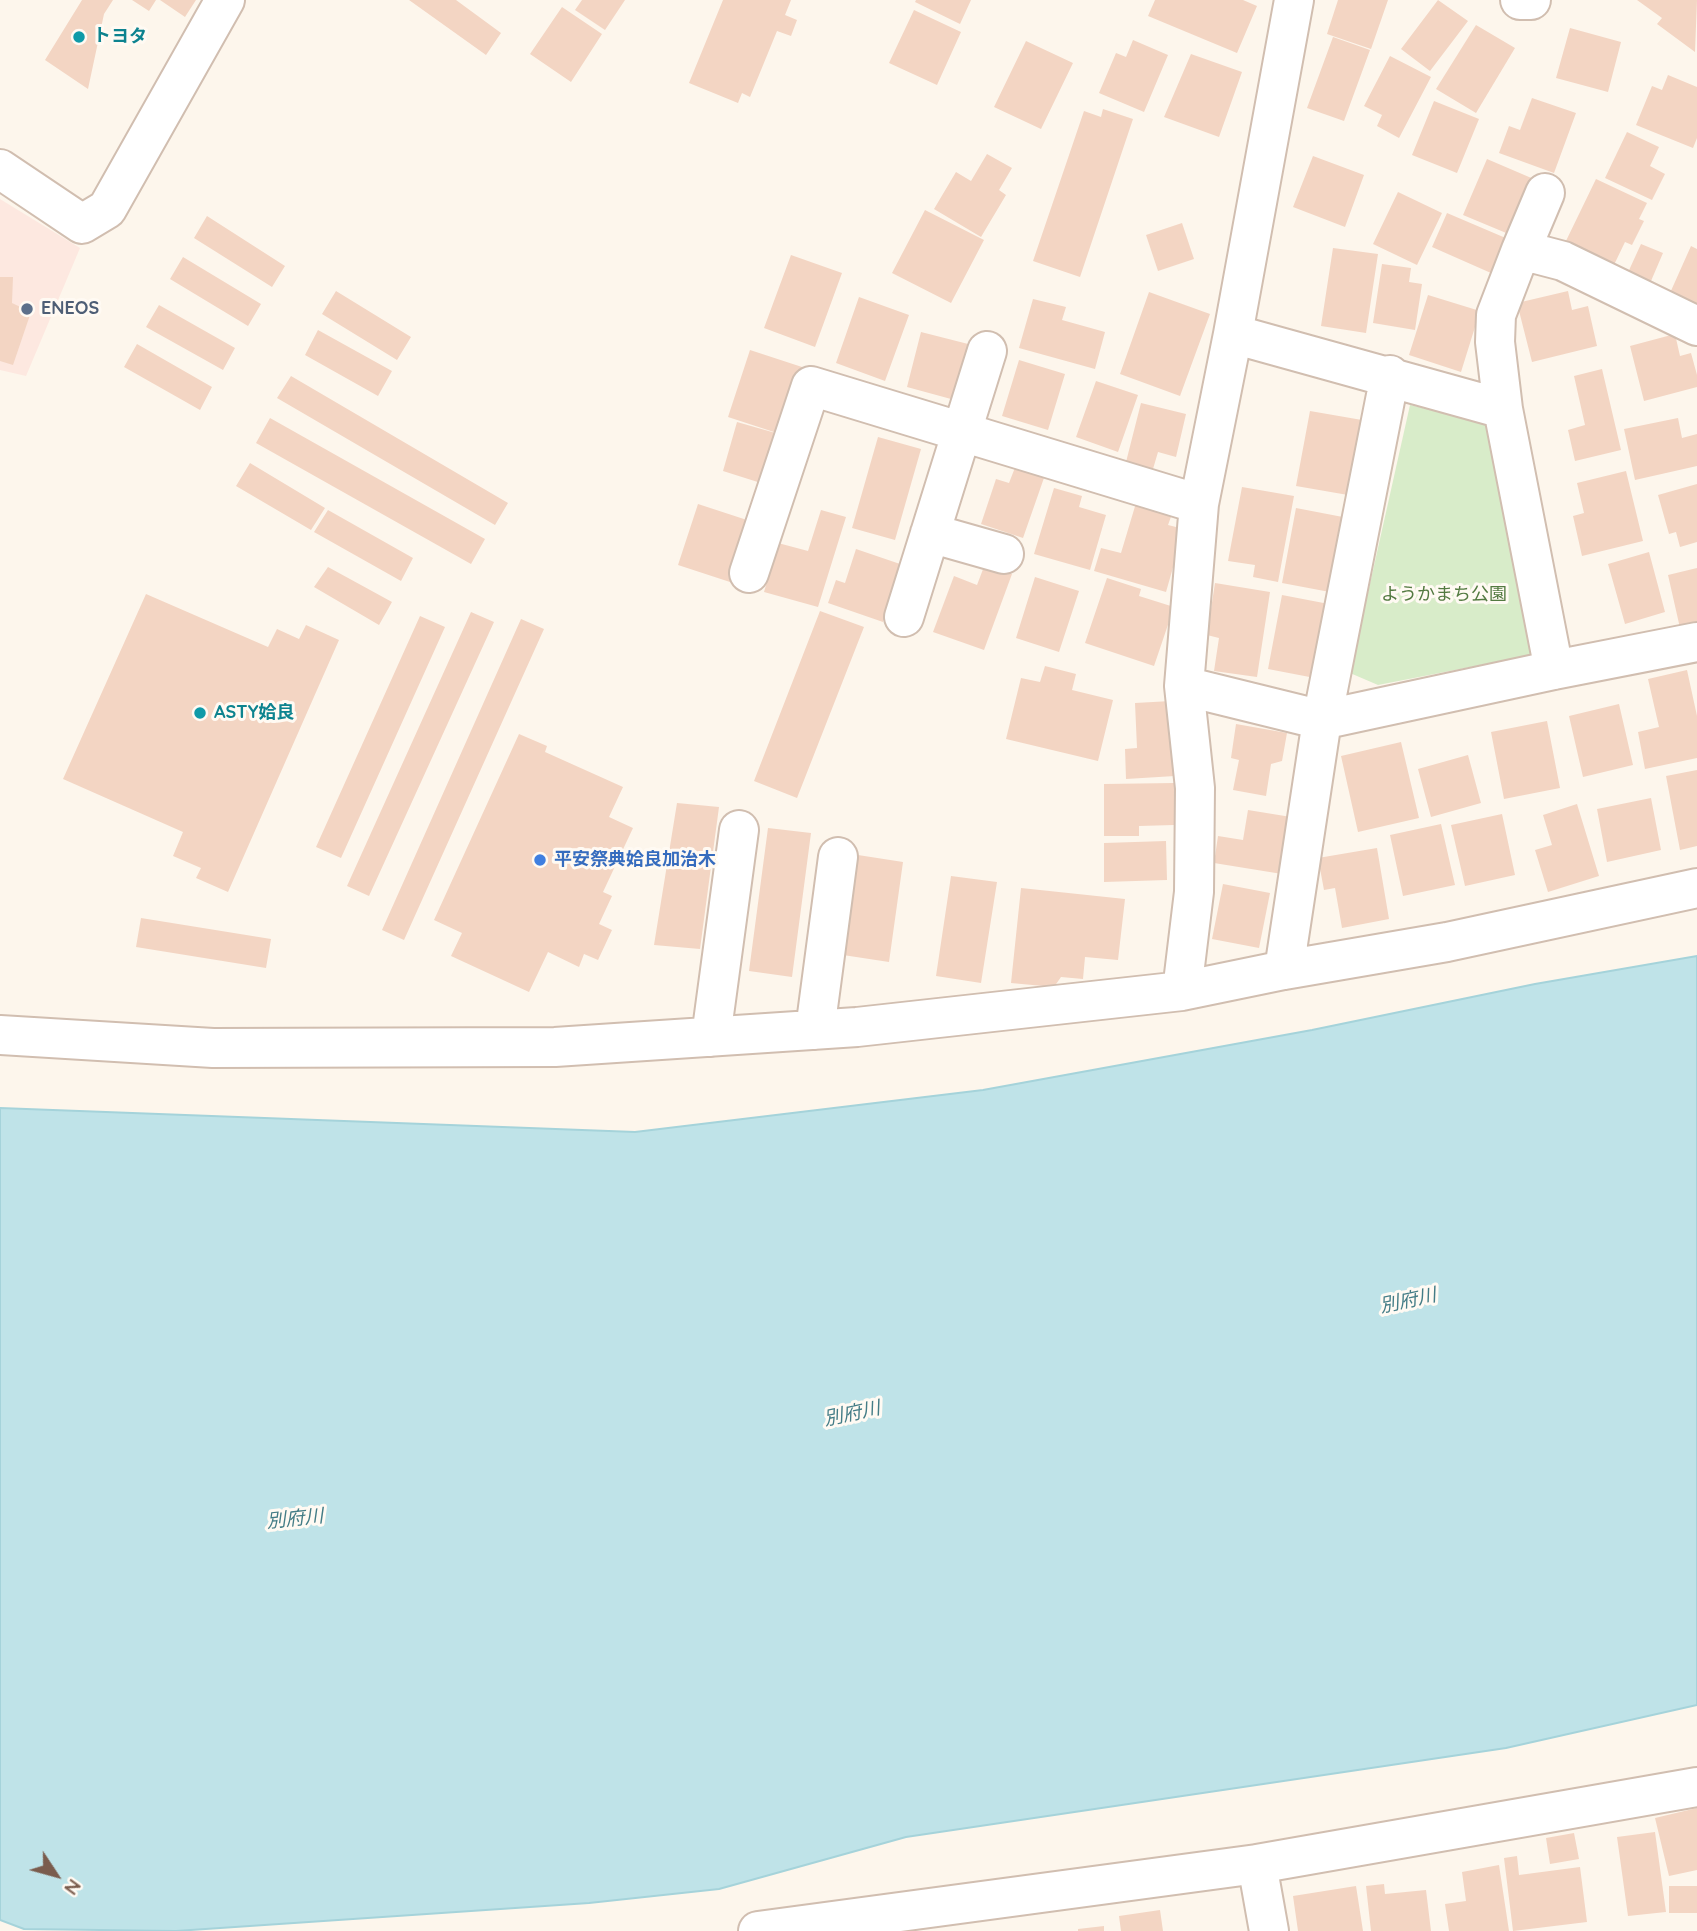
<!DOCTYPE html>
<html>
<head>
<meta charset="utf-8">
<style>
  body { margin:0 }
  #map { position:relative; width:1697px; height:1931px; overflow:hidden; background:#fdf6ec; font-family:Quicksand,sans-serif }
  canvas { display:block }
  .north { position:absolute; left:21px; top:1840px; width:70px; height:70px; -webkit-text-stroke:5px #fffaf3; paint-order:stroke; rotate:126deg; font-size:19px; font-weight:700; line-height:28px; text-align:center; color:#7a5c4d }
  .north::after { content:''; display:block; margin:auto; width:24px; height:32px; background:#7a5c4d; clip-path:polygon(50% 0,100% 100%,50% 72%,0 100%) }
</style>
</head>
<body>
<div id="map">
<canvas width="1697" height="1931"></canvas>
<div class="north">N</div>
</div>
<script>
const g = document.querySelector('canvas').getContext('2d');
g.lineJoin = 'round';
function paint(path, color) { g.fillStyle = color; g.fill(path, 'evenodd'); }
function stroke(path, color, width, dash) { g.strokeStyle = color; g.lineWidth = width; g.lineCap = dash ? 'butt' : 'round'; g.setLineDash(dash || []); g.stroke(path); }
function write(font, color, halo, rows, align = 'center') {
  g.font = font + ' Quicksand,"Noto Sans JP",sans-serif'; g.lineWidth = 6; g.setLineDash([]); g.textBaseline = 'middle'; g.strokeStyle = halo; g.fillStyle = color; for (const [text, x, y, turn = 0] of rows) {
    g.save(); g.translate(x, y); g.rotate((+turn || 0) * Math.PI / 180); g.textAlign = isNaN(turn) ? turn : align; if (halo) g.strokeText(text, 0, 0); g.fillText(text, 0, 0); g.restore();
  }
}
paint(new Path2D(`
  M0,199L80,248L26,376L0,370Z`), '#fde8e0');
paint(new Path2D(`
  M1410,405L1490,424L1532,655L1378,685L1350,673Z`), '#d8ecc9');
const water = new Path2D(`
  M1697,956V1705L1506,1748L906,1837L719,1889L589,1903L176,1931L24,1929L0,1920V1108L635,1132L983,1090L1312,1030L1535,984Z`);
paint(water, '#bfe3e8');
stroke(water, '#a5d3da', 2);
paint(new Path2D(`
  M82,0H113L104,14L88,89L45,60Z
  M132,0H156L149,11Z
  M160,0H196L185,17Z
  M409,0H456L501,33L486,55Z
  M582,0H625L605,30L575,10Z
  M723,0H791L785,15L797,20L791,36L777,31L750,97L742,93L738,103L689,83Z
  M916,0H971L960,24L915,2Z
  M1155,0H1243L1257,6L1237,53L1148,16Z
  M1338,0H1388L1371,49L1327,34Z
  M1438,0L1468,21L1430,71L1401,49Z
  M1637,0H1697L1695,52L1657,24L1662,18Z
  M562,7L602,34L571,82L530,54Z
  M914,10L961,32L937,85L889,63Z
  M1476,25L1515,48L1476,113L1436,89Z
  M1570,28L1621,42L1608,92L1556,78Z
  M1333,37L1370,50L1344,121L1307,108Z
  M1133,40L1168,55L1144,112L1099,93L1116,53L1126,57Z
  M1026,41L1073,63L1041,129L994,107Z
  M1191,54L1242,72L1219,137L1164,117Z
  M1390,56L1431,77L1399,138L1377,126L1382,115L1364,106Z
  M1668,75L1697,87V138L1693,148L1636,125L1652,86L1662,90Z
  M1532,98L1576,113L1554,173L1499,153L1509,126L1520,130Z
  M1434,101L1479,119L1457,173L1412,155Z
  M1103,109L1133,119L1080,277L1033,261L1084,111L1101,117Z
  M1627,132L1659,147L1650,166L1665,174L1652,200L1605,178Z
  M987,154L1012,168L999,190L1006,195L981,237L934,209L956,172L971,181Z
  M1313,156L1364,175L1345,227L1293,207Z
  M1487,159L1536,180L1511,235L1463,215Z
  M1596,179L1647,203L1639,219L1644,221L1632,245L1625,242L1612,269L1564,245Z
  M1398,192L1442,213L1417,265L1373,244Z
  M925,210L984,240L951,303L892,273Z
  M1447,213L1515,242L1500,277L1432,247Z
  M207,216L285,266L272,287L194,238Z
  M1182,223L1194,259L1158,271L1146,235Z
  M1641,244L1663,253L1648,288L1625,279Z
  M1691,246L1697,249V305L1670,293Z
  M1333,248L1378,254L1366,333L1321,326Z
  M791,255L842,273L815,347L764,328Z
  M183,257L261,304L248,326L170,279Z
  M1382,264L1411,268L1409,282L1422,284L1415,330L1373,323Z
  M0,277H13L12,303L31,312L13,365L0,361Z
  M336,291L411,337L397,360L322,314Z
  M1568,291L1572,310L1588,306L1597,346L1532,362L1517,303Z
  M1149,292L1210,314L1180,396L1120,374Z
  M1428,295L1480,311L1461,372L1409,355Z
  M859,297L909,315L885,381L836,363Z
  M1033,299L1066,307L1062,320L1105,332L1095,369L1019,348Z
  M159,305L235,348L223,370L146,327Z
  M318,330L392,371L378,396L305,355Z
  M921,332L976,346L962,402L907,387Z
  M1675,334L1680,356L1691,353L1697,375V387L1644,401L1630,346Z
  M137,344L212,387L200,410L124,367Z
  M750,350L802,367L780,434L728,417Z
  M1019,360L1065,374L1048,430L1002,416Z
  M1602,369L1621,450L1575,461L1568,430L1585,425L1574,376Z
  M291,376L508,503L495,525L277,398Z
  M1096,381L1138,395L1118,452L1076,437Z
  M1141,403L1186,414L1176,457L1158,452L1153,469L1126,462Z
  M1310,411L1362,420L1348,495L1296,486Z
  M270,418L485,539L471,564L256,443Z
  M1678,418L1682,438L1697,434V466L1635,480L1624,429Z
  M737,422L779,434L764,484L723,471Z
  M878,437L921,449L895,540L852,528Z
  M250,463L325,508L311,530L236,486Z
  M1016,465L1045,475L1023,538L981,524L996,479L1009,483Z
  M1626,471L1643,541L1582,556L1573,516L1584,513L1577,483Z
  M1697,484V542L1680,547L1676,532L1669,534L1658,495Z
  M1242,487L1294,496L1278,582L1253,577L1255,565L1228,561Z
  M1054,488L1082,496L1079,507L1106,515L1090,570L1034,554Z
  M1136,503L1172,514L1168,525L1184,529L1166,592L1094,571L1101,548L1121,553Z
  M698,504L750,521L730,582L678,565Z
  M1296,508L1348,518L1335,593L1282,583Z
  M328,510L413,558L401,581L314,532Z
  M821,510L846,517L818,607L764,592L778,543L808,551Z
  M856,549L903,565L883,622L828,603L836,580L845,583Z
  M1649,552L1665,612L1625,624L1608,564Z
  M985,564L1012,574L984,650L933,632L954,576L977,585Z
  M328,567L392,602L379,625L314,587Z
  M1697,568V624L1680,628L1668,575Z
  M1035,577L1079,591L1059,652L1016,638Z
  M1107,578L1141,589L1139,596L1174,607L1154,666L1085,643Z
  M1215,583L1270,592L1257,677L1214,671L1219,638L1207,635Z
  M146,594L268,647L277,629L299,639L306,625L339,640L228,892L196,878L201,868L173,856L183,832L63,779Z
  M1282,595L1334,605L1320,679L1268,669Z
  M820,611L864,627L797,798L754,781Z
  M471,612L494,622L369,896L347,886Z
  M420,616L445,627L341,858L316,847Z
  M521,619L544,629L404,940L382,930Z
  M1045,666L1076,674L1072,690L1113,700L1098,761L1006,739L1021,678L1040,682Z
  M1687,670L1697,716V758L1645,769L1638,732L1659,727L1648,679Z
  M1171,701L1175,776L1126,779L1125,749L1137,748L1135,703Z
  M1619,704L1633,765L1583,777L1569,716Z
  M1547,721L1560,788L1504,799L1491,732Z
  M1236,724L1287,733L1282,761L1271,764L1266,796L1233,790L1239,760L1231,758Z
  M519,734L547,746L545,752L623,787L609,817L633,828L603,892L612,896L599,924L612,930L598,960L584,954L579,967L548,952L529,992L451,956L462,933L434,920Z
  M1401,742L1419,818L1358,832L1341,756Z
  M1468,755L1481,803L1431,817L1418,769Z
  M1697,770V846L1680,850L1666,776Z
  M1174,783V825L1139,826V836H1104V784Z
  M1651,798L1661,850L1607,862L1597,809Z
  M677,803L719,807L700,949L654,945Z
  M1577,804L1599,876L1548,892L1535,850L1552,845L1543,815Z
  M1248,810L1291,817L1282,874L1214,863L1218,836L1243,840Z
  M1502,814L1515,875L1465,886L1451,825Z
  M1441,824L1455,885L1403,896L1390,835Z
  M768,828L811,833L792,977L749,971Z
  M1166,841L1167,880L1104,882V843Z
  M1377,848L1389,919L1342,928L1335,888L1324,890L1318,858Z
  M858,855L903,862L889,962L843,955Z
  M951,876L997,882L981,983L936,976Z
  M1223,884L1270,893L1259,948L1212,939Z
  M1021,888L1125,899L1118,960L1085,957L1083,979L1061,977L1054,987L1011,983Z
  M141,918L271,939L266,968L136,947Z
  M1697,1808V1870L1669,1876L1655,1818Z
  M1655,1832L1666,1912L1628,1916L1617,1837Z
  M1574,1833L1579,1859L1550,1864L1546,1838Z
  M1517,1856L1519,1875L1580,1867L1587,1922L1513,1931L1504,1858Z
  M1499,1865L1509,1931H1449L1445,1904L1466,1901L1462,1872Z
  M1384,1884L1385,1894L1426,1890L1431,1931H1371L1366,1886Z
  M1356,1886L1363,1931H1298L1293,1896Z
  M1669,1886H1697V1913H1669Z
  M1160,1910L1163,1931H1121L1119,1916Z
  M1104,1926V1931H1078V1929Z`), '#f3d5c3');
const minor = new Path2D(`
  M1520,0H1531
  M0,169L82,224L107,209L225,0
  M1521,250L1545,193
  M1233,334L1503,409
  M930,533L1004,554
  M749,573L811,386L1199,504
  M904,617L987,351
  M1554,670L1503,409L1495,342L1496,315L1521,250L1563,261L1697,326
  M1184,686L1322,720L1554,670L1697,642
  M1284,970L1322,720L1390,375
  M1182,991L1194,892L1195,788L1184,686L1199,504L1233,334L1294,0
  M815,1030L838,857
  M0,1035L213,1048L555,1047L857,1027L1182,991L1284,970L1447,942L1697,888
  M711,1037L739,830
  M1257,1864L1697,1787
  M758,1931L1257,1864L1269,1931`);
stroke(minor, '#d1beb0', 42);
stroke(minor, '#fff', 38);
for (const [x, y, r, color] of [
  [79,37,7,"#0f9aa8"],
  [27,309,7,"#5c6f8a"],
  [200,713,7,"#0f9aa8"],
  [540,860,7,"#3f7fe0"]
]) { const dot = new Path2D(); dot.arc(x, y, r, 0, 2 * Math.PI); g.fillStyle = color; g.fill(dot); stroke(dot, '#fffaf3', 2.5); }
write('bold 18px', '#0d838f', '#fffaf3', [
  ["トヨタ",93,37],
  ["ASTY姶良",214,713]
], 'left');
write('bold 18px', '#4e5e75', '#fffaf3', [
  ["ENEOS",41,309]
], 'left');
write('18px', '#537a41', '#fffaf3', [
  ["ようかまち公園",1444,595]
]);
write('bold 18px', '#366cbe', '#fffaf3', [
  ["平安祭典姶良加治木",554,860]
], 'left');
write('italic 19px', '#437c86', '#fffaf3', [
  ["別府川",1408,1301,-12],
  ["別府川",852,1414,-12],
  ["別府川",295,1519,-6]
]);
</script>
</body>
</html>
